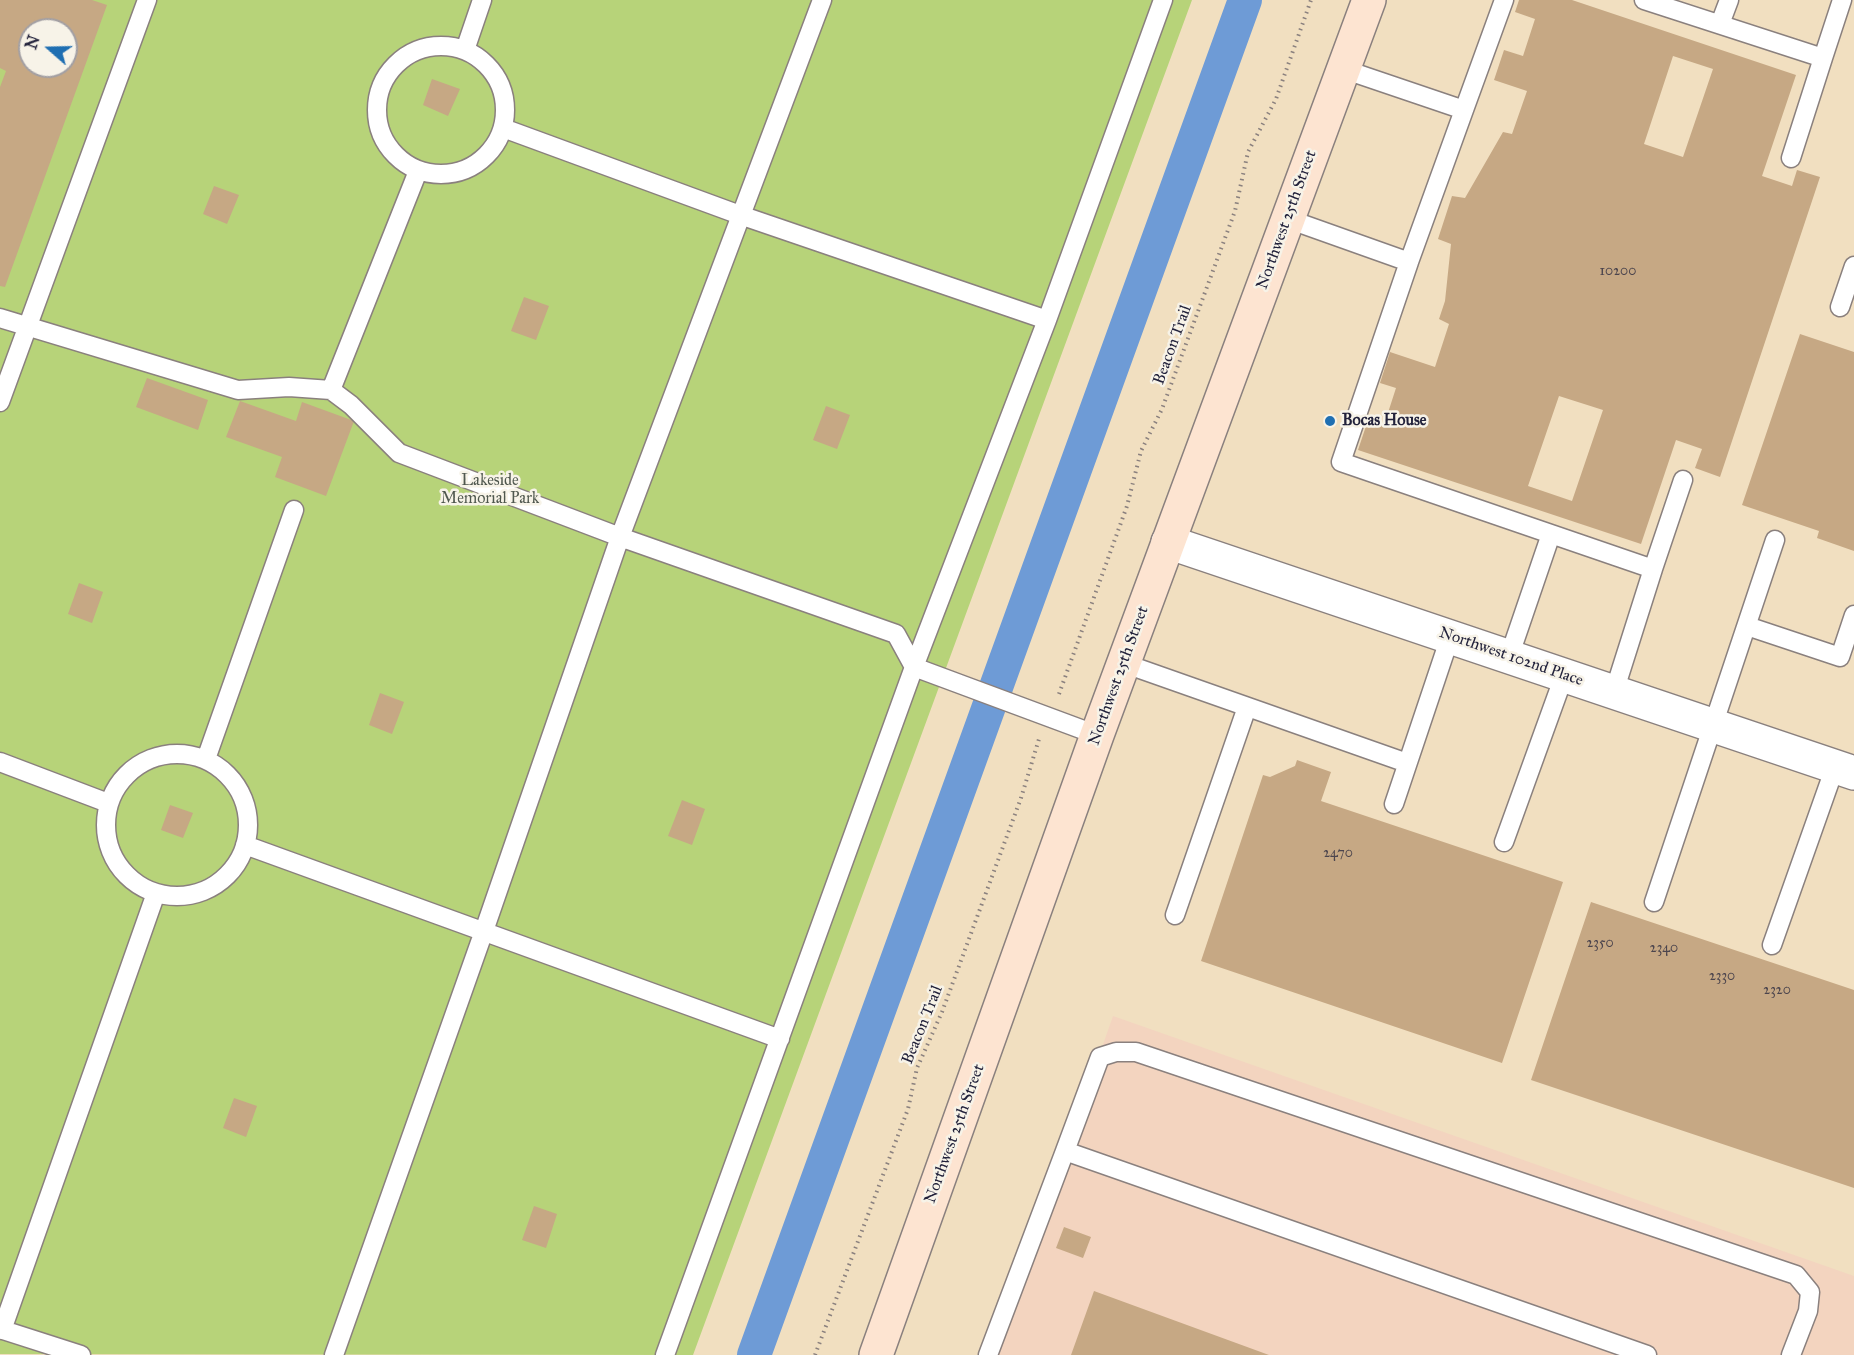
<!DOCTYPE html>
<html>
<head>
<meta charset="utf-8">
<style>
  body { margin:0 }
  #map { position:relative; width:1854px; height:1355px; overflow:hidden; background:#f1dfc0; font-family:"IM FELL Great Primer",serif }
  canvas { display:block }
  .north { position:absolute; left:18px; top:18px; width:60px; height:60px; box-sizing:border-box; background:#f7f3e8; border:2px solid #a29fa3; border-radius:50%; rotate:290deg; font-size:16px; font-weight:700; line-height:24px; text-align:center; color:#22223b }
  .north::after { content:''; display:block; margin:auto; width:21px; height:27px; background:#1f6fb2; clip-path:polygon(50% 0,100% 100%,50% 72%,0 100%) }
</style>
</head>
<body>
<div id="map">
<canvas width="1854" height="1355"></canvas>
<div class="north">N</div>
</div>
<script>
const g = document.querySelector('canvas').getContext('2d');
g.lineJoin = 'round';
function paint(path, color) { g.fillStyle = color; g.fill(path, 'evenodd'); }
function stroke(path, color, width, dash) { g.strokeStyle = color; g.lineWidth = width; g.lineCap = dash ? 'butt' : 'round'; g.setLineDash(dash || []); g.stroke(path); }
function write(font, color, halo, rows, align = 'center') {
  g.font = font + ' "IM FELL Great Primer",serif'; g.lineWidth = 5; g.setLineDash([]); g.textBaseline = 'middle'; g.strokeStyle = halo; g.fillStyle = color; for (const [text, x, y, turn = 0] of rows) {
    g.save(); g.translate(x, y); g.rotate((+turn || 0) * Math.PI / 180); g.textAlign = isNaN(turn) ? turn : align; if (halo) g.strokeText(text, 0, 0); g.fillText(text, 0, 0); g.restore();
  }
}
paint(new Path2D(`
  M1113,1016L1854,1276V1355H994Z`), '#f3d4bf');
paint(new Path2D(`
  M0,0H1192L693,1355L0,1354ZM30,30H66V66H30Z`), '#b7d379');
stroke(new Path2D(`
  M754,1355L1245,0`), '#6e9bd6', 34);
paint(new Path2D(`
  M0,0H92L107,5L5,287L0,286V87L6,71L0,68ZM30,30H66V66H30Z
  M1519,0H1572L1796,75L1762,176L1792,186L1797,170L1820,177L1720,477L1695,468L1702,449L1676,440L1641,544L1358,450L1368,420L1384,425L1396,388L1380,383L1390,352L1435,367L1449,324L1439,319L1445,301L1451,244L1438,239L1452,196L1465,198L1503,132L1512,134L1527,91L1494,80L1504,50L1523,56L1535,19L1515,12ZM1673,56L1713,69L1683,157L1644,144ZM1559,396L1603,410L1572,501L1528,486Z
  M432,79L460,89L448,116L423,105Z
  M214,186L239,195L227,224L203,214Z
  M524,297L549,306L536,340L511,331Z
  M1800,334L1854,352V551L1817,538L1819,531L1742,505Z
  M147,378L208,400L198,430L136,407Z
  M240,401L296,421L302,402L354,421L326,496L275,477L282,457L226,437Z
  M826,406L850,415L837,449L813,440Z
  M79,583L103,592L92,623L68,614Z
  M380,693L404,702L392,734L369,725Z
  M1297,760L1331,772L1321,801L1563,882L1502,1063L1201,961L1263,775L1270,777L1295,766Z
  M682,800L705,809L692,845L668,836Z
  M170,805L193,813L183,838L161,830Z
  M1591,902L1854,990V1188L1531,1080Z
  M234,1098L257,1106L246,1137L223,1128Z
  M534,1206L557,1214L546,1248L522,1240Z
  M1064,1227L1091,1237L1083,1258L1056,1248Z
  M1094,1291L1269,1355H1071Z`), '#c6a884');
const service = new Path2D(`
  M1644,0L1823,58L1791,158
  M1720,24L1729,0
  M377 110a64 64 0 1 1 128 0a64 64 0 1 1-128 0Z
  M465,50L482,0
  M1823,58L1842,0
  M1343,69L1464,110L1504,0
  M503,128L740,215L1047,320
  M1288,219L1409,262L1464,110
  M1409,262L1341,462L1653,569L1683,480
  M1840,307L1854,266
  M0,318L238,390L289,387L331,390L351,405L399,453L620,537L896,634L914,667L1097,735
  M331,390L418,171
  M0,402L147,0
  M1747,626L1840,657L1854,615
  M1509,657L1551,534
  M1123,663L1407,763
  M1614,692L1653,569
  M106 825a71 71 0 1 1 142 0a71 71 0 1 1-142 0Z
  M206,759L294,510
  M0,762L108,803
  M1394,804L1450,637
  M1504,842L1564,676
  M245,845L780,1039
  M1654,902L1775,540
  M1175,915L1247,707
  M1772,945L1835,767
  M1065,1151L1100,1057L1116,1052H1136L1796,1275L1810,1292L1808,1311L1791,1355
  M0,1329L81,1355
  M2,1330L156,893
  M334,1355L484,931L620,537L822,0
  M665,1355L914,667L1047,320L1163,0
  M988,1355L1065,1151L1647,1355`);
const minor = new Path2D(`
  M1168,542L1854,773`);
const secondary = new Path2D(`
  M876,1355L1097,735L1369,0`);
stroke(service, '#8a807e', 21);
stroke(minor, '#8a807e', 36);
stroke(secondary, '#8a807e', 36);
stroke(new Path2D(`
  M1059,694L1127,506L1141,451L1162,409L1235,211L1248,152L1276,99L1311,0
  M815,1355L908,1109L917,1068L942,1012L1021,798L1039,739`), '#8a807e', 4, [1.5, 4.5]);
stroke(service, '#fff', 18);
stroke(minor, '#fff', 33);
stroke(secondary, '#fde4d1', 33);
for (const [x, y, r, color] of [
  [1330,421,6,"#1f6fb2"]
]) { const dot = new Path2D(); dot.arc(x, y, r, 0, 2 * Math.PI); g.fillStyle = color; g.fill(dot); stroke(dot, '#f7f3e8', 2); }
write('14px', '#4b444d', null, [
  ["10200",1618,272],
  ["2470",1338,854],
  ["2350",1600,944],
  ["2340",1664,949],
  ["2330",1722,977],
  ["2320",1777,991]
]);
write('16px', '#22223b', '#f7f3e8', [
  ["Northwest 25th Street",1287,220,-70],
  ["Beacon Trail",1173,345,-70],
  ["Northwest 102nd Place",1511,657,19],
  ["Northwest 25th Street",1119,676,-70],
  ["Beacon Trail",923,1025,-68],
  ["Northwest 25th Street",955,1134,-70]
]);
write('bold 16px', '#22223b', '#f7f3e8', [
  ["Bocas House",1342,421]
], 'left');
write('16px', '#4f574e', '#f7f3e8', [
  ["Lakeside",490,481],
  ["Memorial Park",490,499]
]);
</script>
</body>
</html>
